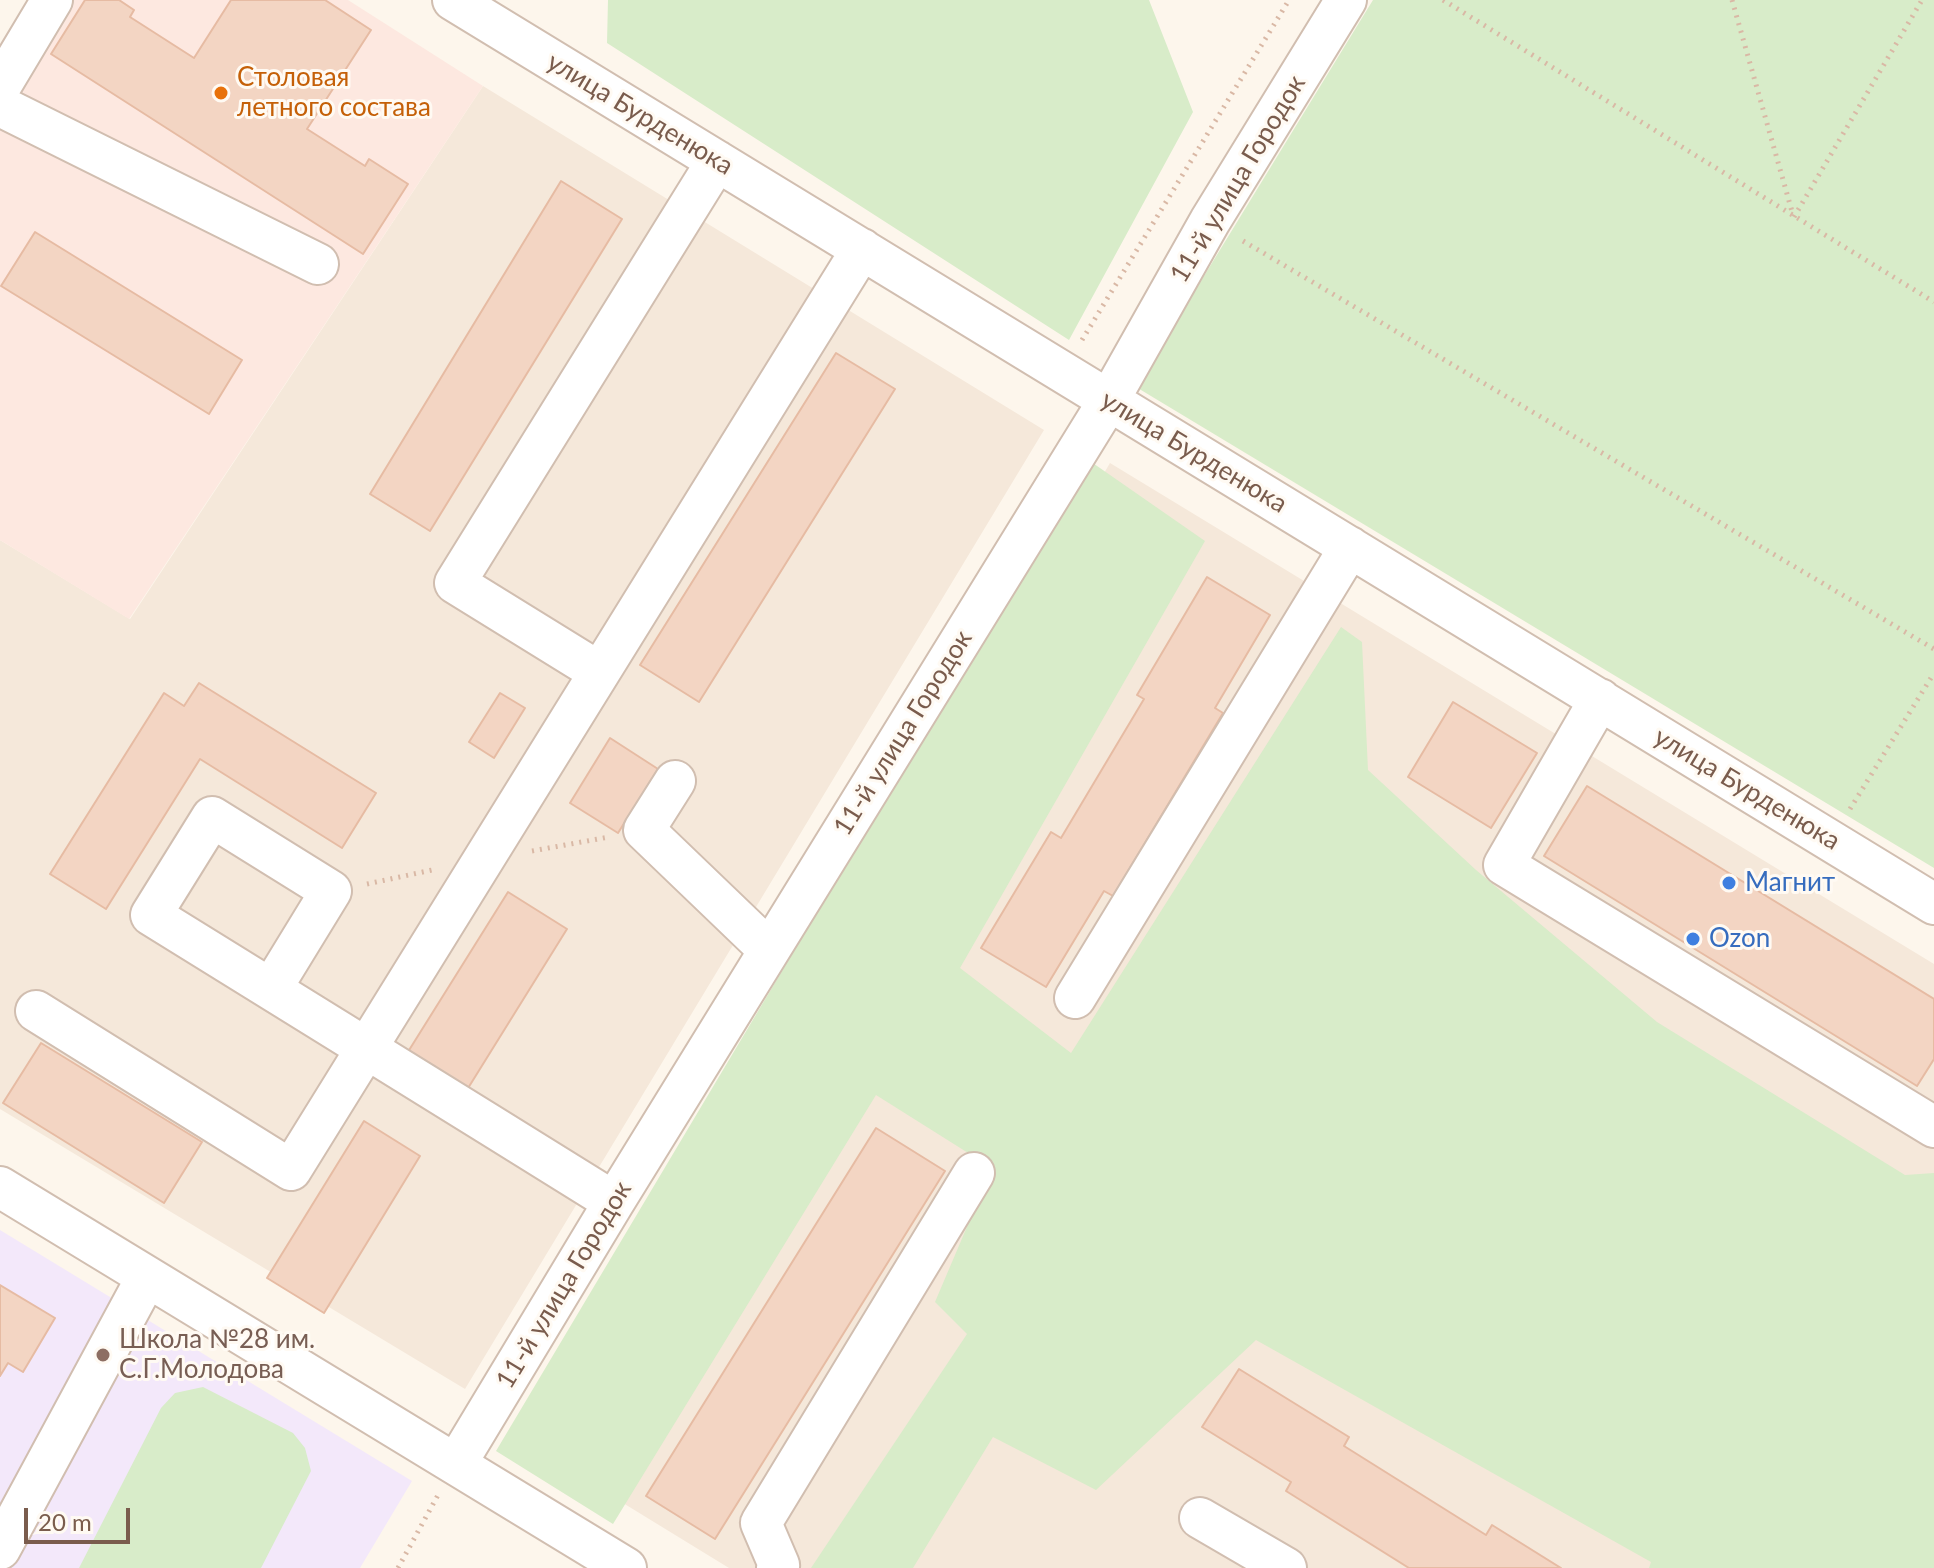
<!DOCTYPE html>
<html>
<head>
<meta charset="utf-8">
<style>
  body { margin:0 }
  #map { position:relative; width:1934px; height:1568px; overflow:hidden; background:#fdf6ec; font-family:Lato,sans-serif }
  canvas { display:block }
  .scale { position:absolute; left:24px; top:1508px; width:106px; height:36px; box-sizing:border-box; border:4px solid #7a5c4d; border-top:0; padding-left:10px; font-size:24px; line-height:28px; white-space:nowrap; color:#7a5c4d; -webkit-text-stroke:6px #fffaf3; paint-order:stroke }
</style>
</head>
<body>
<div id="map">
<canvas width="1934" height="1568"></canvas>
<div class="scale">20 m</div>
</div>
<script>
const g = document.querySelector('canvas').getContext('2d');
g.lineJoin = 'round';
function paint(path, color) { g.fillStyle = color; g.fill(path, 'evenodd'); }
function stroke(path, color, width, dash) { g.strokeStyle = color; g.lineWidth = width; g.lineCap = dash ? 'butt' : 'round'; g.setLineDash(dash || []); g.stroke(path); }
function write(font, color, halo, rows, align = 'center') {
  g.font = font + ' Lato,sans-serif'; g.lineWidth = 6; g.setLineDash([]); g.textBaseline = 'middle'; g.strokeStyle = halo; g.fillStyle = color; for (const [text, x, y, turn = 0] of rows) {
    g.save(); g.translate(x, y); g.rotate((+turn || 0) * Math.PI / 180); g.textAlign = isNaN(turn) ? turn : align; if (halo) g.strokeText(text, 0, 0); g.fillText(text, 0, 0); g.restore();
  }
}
paint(new Path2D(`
  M483,86L1044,430L465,1389L0,1109V540L130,619Z
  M1110,463L1934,964V1568H729L530,1446Z`), '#f5e8da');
paint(new Path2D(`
  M49,0H348L483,86L129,619L0,540V86Z`), '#fde8e0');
paint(new Path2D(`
  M0,1230L412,1481L360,1568H0Z`), '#f3e8fa');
paint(new Path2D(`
  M608,0H1149L1193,112L1069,340L607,43Z
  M1373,0H1934V868L1136,387Z
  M1087,459L1205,541L960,968L1071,1053L1341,627L1362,642L1368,770L1476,870L1657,1022L1905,1175L1934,1173V1568H1649L1651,1562L1256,1340L1096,1490L993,1437L913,1568H811L967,1334L935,1302L992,1168L876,1095L613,1524L496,1451Z
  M203,1387L293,1433L305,1448L311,1471L261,1568H79L161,1408L175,1393Z`), '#d8ecc9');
const building = new Path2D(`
  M85,0H119L134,10L130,17L194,58L231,0H325L371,30L307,129L365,166L369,159L408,184L363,254L51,54Z
  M561,181L622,219L430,531L370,494Z
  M35,232L242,360L209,414L1,286Z
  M836,353L895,389L699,702L640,665Z
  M1207,577L1270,615L1215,708L1223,713L1113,896L1104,891L1046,987L981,948L1051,832L1061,838L1144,699L1137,695Z
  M199,683L376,793L342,848L200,759L106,909L50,874L164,693L184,706Z
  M500,693L525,708L494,758L469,742Z
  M1453,702L1537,753L1491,828L1408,777Z
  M610,738L658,769L618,833L570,803Z
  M1587,786L1934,999V1059L1917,1086L1544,856Z
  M508,892L567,929L465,1093L406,1055Z
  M41,1043L202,1142L164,1203L3,1103Z
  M364,1121L420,1156L324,1313L267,1278Z
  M876,1128L945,1171L715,1539L646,1496Z
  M0,1285L55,1318L23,1372L8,1363L0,1376Z
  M1239,1369L1349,1437L1344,1446L1486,1535L1492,1525L1561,1568H1409L1286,1491L1291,1482L1202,1427Z`);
paint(building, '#f3d5c3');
stroke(building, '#e6bba3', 2);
const minor = new Path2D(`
  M453,0L1934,904
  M0,87L52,0
  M0,106L318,264
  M599,672L455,583L717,161
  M1600,699L1504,865L1934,1127
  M675,781L644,830L769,950
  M271,989L331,891L212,817L151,915C306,1011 460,1106 614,1202
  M1075,998L1350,547
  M36,1011L291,1170L862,249
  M0,1187L626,1568
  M456,1464L614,1202L1109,400L1210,221L1346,0
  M1200,1518L1286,1568
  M0,1549L147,1277
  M777,1568L779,1565L761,1523L974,1173`);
stroke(minor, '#d1beb0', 44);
stroke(new Path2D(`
  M1443,0L1934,302
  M1732,0L1793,215
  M1794,217L1922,0
  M1243,241L1934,649
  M1082,340L1289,0
  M1850,809L1934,673
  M532,851L609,837
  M367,884L432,870
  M398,1568L438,1495`), '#d9b8a5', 5, [2, 6]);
stroke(minor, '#fff', 40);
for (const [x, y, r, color] of [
  [221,93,8,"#e8710a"],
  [1729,883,8,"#3f7fe0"],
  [1693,939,8,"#3f7fe0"],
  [103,1355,8,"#8d6e63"]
]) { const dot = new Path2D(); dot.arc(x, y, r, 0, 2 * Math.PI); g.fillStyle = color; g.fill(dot); stroke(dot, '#fffaf3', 3); }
write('26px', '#c56008', '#fffaf3', [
  ["Столовая",237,78],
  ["летного состава",237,108]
], 'left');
write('26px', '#7a5c4d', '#fffaf3', [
  ["улица Бурденюка",640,114,31],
  ["11-й улица Городок",1238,179,-59],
  ["улица Бурденюка",1194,452,31],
  ["11-й улица Городок",903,733,-58],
  ["улица Бурденюка",1747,789,31],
  ["11-й улица Городок",564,1285,-59]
]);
write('26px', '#366cbe', '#fffaf3', [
  ["Магнит",1745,883],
  ["Ozon",1709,939]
], 'left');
write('26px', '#785e54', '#fffaf3', [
  ["Школа №28 им.",119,1340],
  ["С.Г.Молодова",119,1370]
], 'left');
</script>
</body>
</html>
